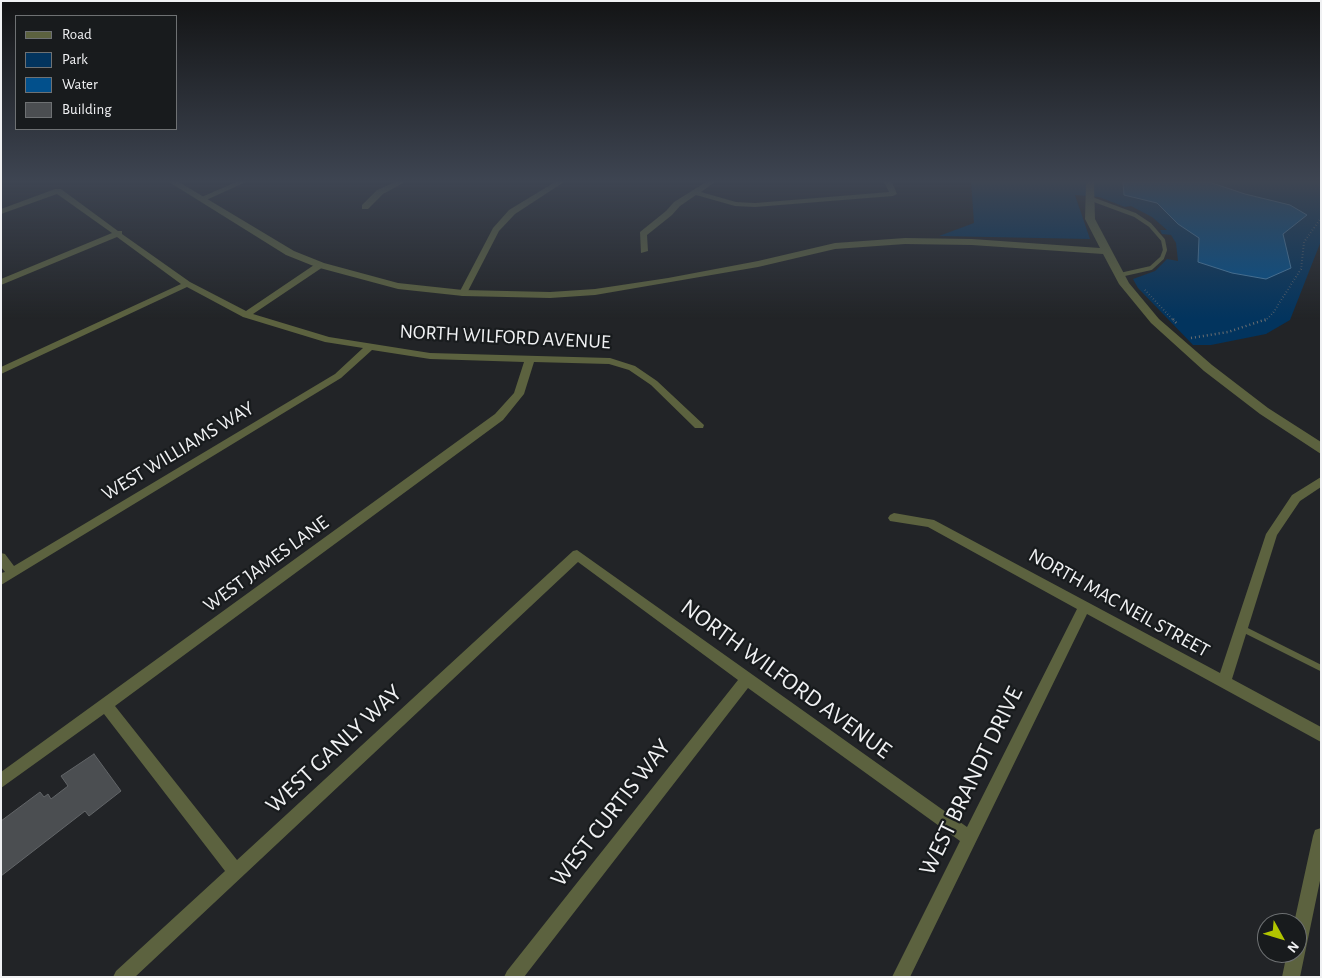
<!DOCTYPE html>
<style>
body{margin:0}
#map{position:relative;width:1322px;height:978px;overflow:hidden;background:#222427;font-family:"Alegreya Sans",sans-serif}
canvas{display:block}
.frame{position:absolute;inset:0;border:2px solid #f0f1f3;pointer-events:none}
.legend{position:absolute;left:15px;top:15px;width:162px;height:115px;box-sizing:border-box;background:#181b1d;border:1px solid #6e7173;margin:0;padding:6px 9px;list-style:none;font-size:15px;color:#f0f1f3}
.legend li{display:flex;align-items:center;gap:10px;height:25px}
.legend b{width:25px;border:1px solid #6e7173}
.north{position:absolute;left:1257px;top:913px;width:50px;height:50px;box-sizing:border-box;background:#181b1d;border:1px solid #6e7173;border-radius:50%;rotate:129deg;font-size:14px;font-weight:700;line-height:20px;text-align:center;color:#f0f1f3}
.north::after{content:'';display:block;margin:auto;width:18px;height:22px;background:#b1c500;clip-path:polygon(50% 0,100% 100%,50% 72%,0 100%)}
</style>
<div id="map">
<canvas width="1322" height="978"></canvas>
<div class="frame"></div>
<ul class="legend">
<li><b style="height:6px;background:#5c623f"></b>Road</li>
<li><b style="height:14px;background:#02345e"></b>Park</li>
<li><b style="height:14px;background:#02508c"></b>Water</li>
<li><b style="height:14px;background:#4b4e51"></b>Building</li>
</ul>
<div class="north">N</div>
</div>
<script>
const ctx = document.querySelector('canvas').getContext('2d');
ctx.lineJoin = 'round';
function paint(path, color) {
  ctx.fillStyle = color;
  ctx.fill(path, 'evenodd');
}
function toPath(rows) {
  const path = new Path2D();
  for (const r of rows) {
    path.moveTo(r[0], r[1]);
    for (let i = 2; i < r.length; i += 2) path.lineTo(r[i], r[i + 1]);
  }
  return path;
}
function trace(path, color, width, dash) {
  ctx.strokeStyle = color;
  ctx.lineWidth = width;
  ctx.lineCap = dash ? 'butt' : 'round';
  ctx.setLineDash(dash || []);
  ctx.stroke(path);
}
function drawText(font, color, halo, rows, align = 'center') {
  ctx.font = font + ' "Alegreya Sans",sans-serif';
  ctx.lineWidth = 4.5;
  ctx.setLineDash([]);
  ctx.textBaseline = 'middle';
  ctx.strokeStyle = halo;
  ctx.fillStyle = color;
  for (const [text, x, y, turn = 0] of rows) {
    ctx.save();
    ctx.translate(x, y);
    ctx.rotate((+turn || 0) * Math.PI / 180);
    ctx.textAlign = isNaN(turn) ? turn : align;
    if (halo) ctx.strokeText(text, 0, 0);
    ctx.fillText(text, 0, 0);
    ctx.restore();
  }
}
const green = toPath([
 [971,182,1321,182,1321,241,1290,320,1266,334,1211,345,1193,345,1138,288,1133,279,1155,271,1167,259,1178,261,1176,243,1171,235,1162,234,1160,230,1167,230,1152,217,1131,206,1125,207,1099,197,1075,195,1090,239,939,236,974,223]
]);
const water = toPath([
 [1123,182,1209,182,1245,194,1290,205,1307,215,1283,234,1291,268,1266,279,1232,273,1198,262,1199,238,1178,224,1157,203,1124,195,1123,182]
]);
const building = toPath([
 [94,754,121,791,89,816,85,811,1,876,1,821,40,792,44,797,48,794,51,799,68,786,61,776,94,754]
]);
const pathFar1 = toPath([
 [1145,290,1174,321],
 [1265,321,1273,313,1301,269,1304,242,1321,218]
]);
const path = toPath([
 [1173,319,1177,324],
 [1191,338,1228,332,1267,319]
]);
const serviceFar1 = toPath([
 [1089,198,1135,215,1150,225,1163,240,1165,250,1162,258,1151,268,1120,275]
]);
const service = toPath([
 [1241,628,1321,668]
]);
const minor = toPath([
 [236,182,246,182,204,201,197,199,236,182],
 [395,182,405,182,383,194,368,209,362,209,362,205,377,190,395,182],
 [555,182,564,182,515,214,499,231,467,293,463,296,460,295,459,293,493,228,509,210,555,182],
 [706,182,715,182,701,192,736,202,755,203,889,192,884,182,892,182,897,194,893,196,755,207,735,206,696,195,680,206,672,215,647,235,648,251,641,253,640,232,666,211,674,202,706,182],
 [55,189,61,189,118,231,122,231,122,234,190,282,246,311,317,263,323,263,323,267,253,314,329,337,430,353,610,358,635,366,657,381,704,425,703,428,695,428,651,385,629,370,609,364,534,362,524,394,503,420,115,706,237,860,573,551,577,550,967,827,1077,609,928,527,890,521,888,518,890,515,894,513,934,520,1220,673,1266,534,1292,495,1321,477,1321,487,1300,501,1277,535,1232,679,1321,727,1321,742,1087,614,910,977,892,977,960,841,748,688,524,977,504,977,507,971,738,680,578,562,135,977,113,977,116,971,225,871,104,714,1,788,1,772,495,414,514,393,524,362,430,359,372,350,341,378,1,585,1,573,5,572,1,567,1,553,5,554,14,566,335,374,363,348,325,342,243,317,187,287,1,374,1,367,181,284,117,237,1,285,1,279,112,233,57,194,1,214,1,209,55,189],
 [1321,828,1321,876,1300,977,1282,977,1287,953,1297,953,1297,923,1294,923,1313,836,1315,830,1321,828]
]);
const tertiary = toPath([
 [169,182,179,182,294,251,324,263,398,283,463,290,550,292,595,289,668,278,758,261,835,243,905,238,972,239,1100,248,1085,219,1086,182,1094,182,1095,219,1129,283,1159,319,1212,365,1268,408,1321,442,1321,454,1260,414,1204,371,1151,323,1119,284,1103,254,972,245,905,244,835,249,758,267,595,295,550,298,463,296,398,289,316,267,286,255,169,182]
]);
const streetNames = [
 ["NORTH WILFORD AVENUE",505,337,3],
 ["WEST WILLIAMS WAY",178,451,-31],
 ["WEST JAMES LANE",266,564,-36],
 ["NORTH MAC NEIL STREET",1119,603,29]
];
const nearStreetnames = [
 ["NORTH WILFORD AVENUE",786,679,36],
 ["WEST GANLY WAY",334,749,-43],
 ["WEST BRANDT DRIVE",971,781,-64],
 ["WEST CURTIS WAY",611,813,-52]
];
paint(green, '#02345e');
paint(water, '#02508c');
trace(water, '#4980ab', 1);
paint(building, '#4b4e51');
trace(building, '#626568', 1);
trace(pathFar1, '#6d6f71', 2, [0.5, 2.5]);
trace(path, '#6d6f71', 2.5, [1, 3]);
trace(serviceFar1, '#5c623f', 4);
trace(service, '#5c623f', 6);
paint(minor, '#5c623f');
paint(tertiary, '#5c623f');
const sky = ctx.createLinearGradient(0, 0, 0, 319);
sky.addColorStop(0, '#131415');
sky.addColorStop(0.57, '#3e4552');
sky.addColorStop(1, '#3e455200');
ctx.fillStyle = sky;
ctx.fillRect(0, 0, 1322, 319);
drawText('20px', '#f0f1f3', '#181b1d', streetNames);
drawText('24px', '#f0f1f3', '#181b1d', nearStreetnames);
</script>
